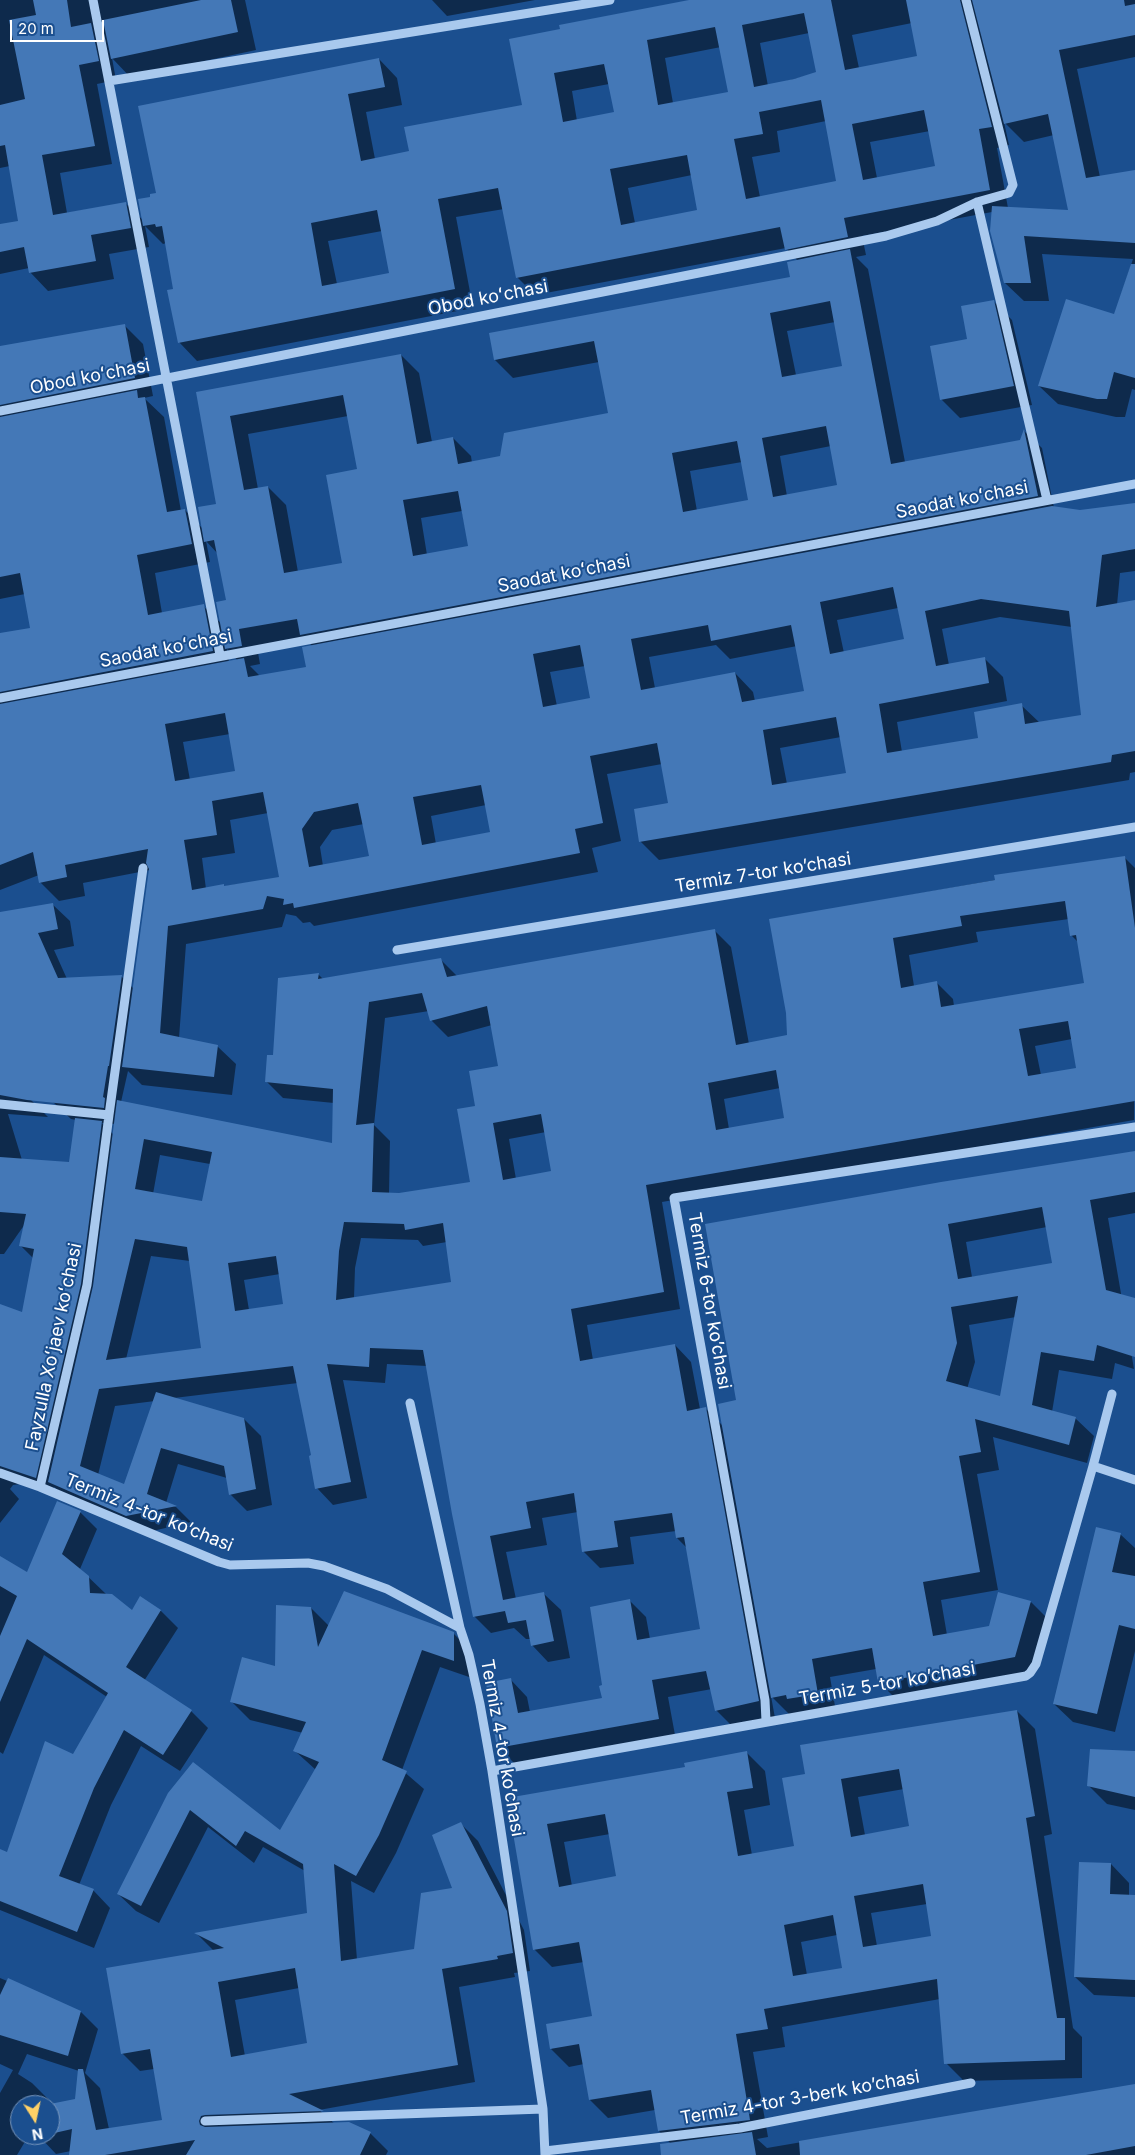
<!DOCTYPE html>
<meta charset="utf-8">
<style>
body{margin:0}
#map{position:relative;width:1135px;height:2155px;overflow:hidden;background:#1b4f8f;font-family:Inter,sans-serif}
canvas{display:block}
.north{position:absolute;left:10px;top:2095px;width:50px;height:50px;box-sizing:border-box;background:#1b4f8f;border:1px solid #7695bc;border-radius:50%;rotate:170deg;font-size:14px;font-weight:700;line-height:20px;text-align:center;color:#fff}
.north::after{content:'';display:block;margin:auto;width:18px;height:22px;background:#ffd166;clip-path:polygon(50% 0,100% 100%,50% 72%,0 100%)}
.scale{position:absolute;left:10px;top:20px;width:94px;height:22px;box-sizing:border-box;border:2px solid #fff;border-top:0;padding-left:6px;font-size:15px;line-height:18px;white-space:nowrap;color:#fff;-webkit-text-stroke:4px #1b4f8f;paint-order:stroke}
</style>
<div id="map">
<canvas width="1135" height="2155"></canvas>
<div class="north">N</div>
<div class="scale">20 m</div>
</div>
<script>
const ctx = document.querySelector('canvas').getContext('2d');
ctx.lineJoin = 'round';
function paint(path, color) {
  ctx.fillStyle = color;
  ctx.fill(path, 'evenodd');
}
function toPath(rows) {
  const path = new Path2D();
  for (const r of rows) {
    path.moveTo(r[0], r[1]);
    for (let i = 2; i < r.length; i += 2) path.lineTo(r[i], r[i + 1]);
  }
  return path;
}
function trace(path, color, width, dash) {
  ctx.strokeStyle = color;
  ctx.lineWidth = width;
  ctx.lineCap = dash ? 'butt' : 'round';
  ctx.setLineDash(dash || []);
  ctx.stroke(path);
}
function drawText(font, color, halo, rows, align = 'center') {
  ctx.font = font + ' Inter,sans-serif';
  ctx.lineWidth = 4;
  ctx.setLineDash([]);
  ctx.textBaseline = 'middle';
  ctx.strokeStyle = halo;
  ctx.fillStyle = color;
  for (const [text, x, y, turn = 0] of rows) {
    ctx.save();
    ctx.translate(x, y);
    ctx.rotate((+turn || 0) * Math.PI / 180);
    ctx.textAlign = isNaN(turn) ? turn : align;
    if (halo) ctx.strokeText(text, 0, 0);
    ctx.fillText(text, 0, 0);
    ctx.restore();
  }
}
const shadow = toPath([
 [0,0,245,0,256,50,130,77,112,58,116,80,97,84,112,164,60,173,67,213,125,203,144,221,152,198,157,194,379,59,397,78,402,105,366,112,375,159,410,152,523,106,511,40,699,0,1135,0,1135,57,1077,69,1100,177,1135,172,1135,390,1132,389,1125,417,1116,417,1058,404,1039,386,1114,316,1133,259,1042,254,1049,301,1024,301,1005,283,992,212,862,236,866,255,856,257,868,269,905,462,1021,441,1024,431,1042,448,1054,508,1080,512,1135,504,1135,571,1120,573,1117,605,1135,602,1135,772,1130,773,1129,780,659,860,640,841,669,804,662,764,607,774,621,841,592,848,598,872,314,926,310,922,303,923,296,916,286,914,282,927,186,944,179,1038,217,1046,236,1064,232,1095,142,1085,128,1071,121,1102,333,1144,334,1103,283,1098,266,1081,274,1057,318,974,324,980,441,960,457,976,715,931,731,947,749,1044,789,1036,788,1013,771,920,1124,857,1135,868,1134,1120,662,1202,680,1309,587,1325,593,1360,675,1345,691,1362,700,1409,705,1408,723,1426,737,1401,706,1225,1135,1152,1135,1213,1108,1218,1134,1369,1115,1363,1112,1379,1059,1370,1052,1412,1075,1418,1094,1436,1087,1463,993,1437,999,1470,977,1474,998,1590,941,1600,947,1635,990,1627,1031,1602,1049,1620,1033,1675,897,1700,879,1682,876,1669,830,1677,836,1712,791,1716,771,1696,775,1718,733,1727,716,1710,712,1689,668,1697,675,1735,515,1764,498,1747,511,1680,527,1697,530,1712,603,1699,604,1686,629,1600,646,1617,650,1639,702,1630,688,1549,677,1538,676,1531,630,1537,634,1564,600,1568,584,1552,578,1512,542,1518,547,1545,506,1552,516,1599,544,1594,561,1610,570,1658,548,1662,532,1645,530,1639,526,1639,514,1628,491,1633,474,1616,427,1366,387,1364,385,1383,343,1380,367,1498,333,1505,317,1488,313,1456,298,1383,174,1398,244,1419,261,1436,272,1505,247,1511,230,1494,227,1478,178,1464,166,1503,176,1507,191,1522,144,1533,66,1498,54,1487,53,1494,20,1484,13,1485,10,1489,19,1499,0,1523,0,1305,23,1314,33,1258,21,1246,34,1211,4,1254,0,1254,0,1069,48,1117,8,1114,22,1160,70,1163,76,1120,71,1119,53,1102,0,1009,0,913,52,904,70,921,74,946,54,950,67,979,121,976,134,989,150,870,83,883,85,896,59,901,40,882,39,875,0,890,0,635,32,629,25,594,0,599,0,348,125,326,143,344,153,396,144,398,164,417,181,511,185,510,203,529,218,505,197,393,401,355,419,373,432,442,453,438,471,456,472,463,501,457,609,414,599,362,513,378,495,360,791,278,798,261,786,248,535,295,517,277,504,209,456,217,473,308,197,361,179,342,175,290,166,243,163,244,145,226,149,247,109,254,114,279,48,291,30,272,29,268,0,274,0,225,20,222,10,166,0,168],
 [912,23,918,57,859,68,852,35],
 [809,33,817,73,768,86,760,43],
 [721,47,729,93,673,103,665,58],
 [609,84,615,113,577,121,572,91],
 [826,121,837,182,760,197,752,157,780,152,777,131],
 [1004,122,1024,142,1054,135,1070,211,1008,208,997,148,1009,145],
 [930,131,937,167,877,178,870,142],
 [692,175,698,211,635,223,628,188],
 [382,231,390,274,337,284,328,241],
 [835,322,843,367,796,375,787,331],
 [348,416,358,470,343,564,298,572,286,505,268,487,258,489,248,434],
 [831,446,838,486,787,496,780,456],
 [742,462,749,501,697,511,690,471],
 [462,511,469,547,427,555,421,518],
 [206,541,218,554,227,601,222,624,203,606,162,613,155,573,210,562],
 [898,608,905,640,844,653,837,620],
 [1000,617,1072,627,1083,716,1040,723,1021,705,980,739,902,752,897,722,1007,701,1003,677,984,658,949,665,942,629],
 [305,638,313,647,307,668,260,676,250,666,260,664,257,647],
 [716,645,730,659,797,646,806,692,755,701,753,692,735,673,655,688,649,657],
 [227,649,238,661,229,662],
 [585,666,591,699,557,706,550,672],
 [230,734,237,772,190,780,183,742],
 [841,737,847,774,787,784,780,748],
 [486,805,492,833,436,844,431,816],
 [268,813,280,878,206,889,202,858,235,853,230,820],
 [364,824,370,857,323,866,320,847,332,830],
 [1069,919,1071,935,1079,943,1085,984,954,1006,953,999,936,982,914,986,909,955,978,942,976,932],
 [429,1011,432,1021,448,1037,492,1025,499,1067,477,1107,471,1183,399,1195,389,1194,390,1141,374,1125,385,1018],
 [1072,1039,1077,1069,1041,1075,1035,1046],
 [780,1088,786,1119,729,1129,724,1099],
 [102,1123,116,1124,114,1135],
 [546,1132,553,1172,516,1179,509,1139],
 [160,1155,210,1164,203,1203,153,1194],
 [1047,1227,1053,1264,972,1277,966,1242],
 [361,1238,418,1240,423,1246,447,1242,452,1283,354,1298,355,1268],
 [151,1256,190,1261,202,1349,126,1359],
 [280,1274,284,1305,249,1310,244,1280],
 [1016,1317,1001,1398,967,1389,975,1362,969,1325],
 [155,1401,125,1486,98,1475,115,1406],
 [432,0,535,0,447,16],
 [993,301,1012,320,1032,405,960,418,941,399,969,340],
 [80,1512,97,1529,80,1569,106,1594,132,1611,161,1611,178,1628,144,1681,191,1711,208,1728,180,1771,141,1746,111,1805,79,1885,93,1890,110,1908,94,1948,0,1910,0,1851,8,1854,73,1756,107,1697,44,1655,3,1754,0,1752,0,1557,28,1573],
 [1120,1534,1135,1548,1135,1651,1115,1732,1073,1722,1054,1704],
 [311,1608,329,1626,453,1633,471,1651,472,1678,440,1667,402,1770,424,1789,396,1853,374,1893,351,1881,357,1960,415,1950,454,1889,460,1823,478,1841,524,1930,530,1971,514,1973,515,1977,459,1987,475,2082,319,2110,335,2124,370,2133,388,2151,386,2155,70,2155,71,2151,56,2154,38,2135,50,2135,50,2105,76,2100,79,2071,27,2054,18,2074,32,2083,49,2100,47,2105,20,2105,20,2135,29,2135,17,2155,0,2155,0,2093,13,2070,0,2064,0,1978,81,2012,98,2029,85,2073,100,2088,109,2129,164,2121,154,2069,140,2071,122,2053,214,1951,197,1934,308,1914,305,1871,263,1847,254,1863,208,1827,159,1923,136,1911,118,1894,169,1794,281,1832,316,1770,295,1751,303,1733,250,1720,232,1702,277,1667],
 [299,1988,309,2044,245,2056,235,2000],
 [1017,1711,1035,1729,1052,1834,1044,1836,1073,2028,1082,2037,1082,2078,964,2081,946,2063,940,1999,782,2027,785,2047,753,2052,768,2137,757,2139,767,2148,1135,2085,1135,2155,663,2155,671,2144,659,2131,655,2110,608,2118,590,2100,584,2064,569,2067,551,2049,593,2017,584,1962,552,1967,534,1949,508,1799,686,1768,747,1753,765,1771,770,1805,744,1810,752,1855,795,1847,806,1775],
 [904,1789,911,1827,865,1835,858,1797],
 [610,1834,618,1877,572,1886,564,1842],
 [927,1904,932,1937,877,1946,871,1913],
 [837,1935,843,1969,807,1975,801,1942],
 [1135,1752,1135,1810,1107,1804,1088,1785],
 [1111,1864,1129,1883,1129,1896,1135,1897,1135,1997,1094,1995,1075,1977]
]);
const building = toPath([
 [33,0,67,0,71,27,91,23,99,61,79,65,95,146,42,155,53,215,126,202,131,228,91,235,96,261,29,273,24,247,0,252,0,224,18,221,5,145,0,146,0,105,25,99,9,20,36,15],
 [201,0,231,0,238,32,111,59,103,20],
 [689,0,831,0,845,70,917,56,906,0,960,0,992,127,979,129,990,190,844,218,848,237,785,250,780,227,516,278,498,188,438,199,455,289,178,343,167,290,173,289,162,226,156,227,155,224,143,226,138,199,150,197,150,194,156,193,138,106,379,58,385,87,348,94,361,161,409,151,404,127,522,105,509,39,560,29,559,25],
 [804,13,816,72,794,79,754,87,742,25],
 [715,27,728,92,658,105,647,40],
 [604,64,614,112,563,122,554,73],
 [821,100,836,181,746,199,734,139,763,134,759,112],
 [924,110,935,166,863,180,852,124],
 [687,155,697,210,621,225,610,169],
 [377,210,389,273,322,286,311,223],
 [972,0,1124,0,1125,6,1135,4,1135,35,1059,50,1086,178,1135,170,1135,243,1024,236,1031,283,1004,283,990,231,992,206,1068,210,1048,114,1004,124],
 [850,249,891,464,1020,440,1024,429,1038,496,300,635,297,619,239,629,242,646,225,649,216,602,226,600,214,540,204,542,198,507,216,504,196,392,401,354,417,444,453,437,458,464,500,456,504,433,608,413,594,341,494,360,489,333,790,277,787,262],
 [830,301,842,366,782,377,770,313],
 [343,395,357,469,326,475,342,563,284,573,268,486,244,490,230,416],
 [826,426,837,485,773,497,762,438],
 [737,441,748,500,683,512,672,453],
 [458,491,468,546,413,556,403,500],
 [1131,264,1135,264,1135,378,1114,372,1107,399,1097,399,1038,386,1066,299,1114,314],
 [994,300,1014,386,940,400,930,346,967,339,961,306],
 [125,324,135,378,0,405,0,346],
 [137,390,138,398,145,397,167,512,185,509,192,544,137,555,148,615,204,604,213,651,0,692,0,633,30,628,20,573,0,577,0,417],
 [1135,503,1135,549,1102,555,1096,607,1135,600,1135,751,1112,755,1111,762,639,842,634,809,668,803,657,743,590,756,603,823,575,829,580,853,294,908,293,903,283,905,284,899,267,896,263,909,168,926,160,1033,218,1045,214,1077,122,1067,149,869,146,863,148,849,65,865,67,877,39,883,33,852,0,865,0,704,244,658,248,677,306,667,302,647,1052,506,1080,510],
 [893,587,904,639,830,654,820,602],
 [981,599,1069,611,1081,715,1025,724,1022,703,974,712,978,738,887,753,879,704,989,683,985,657,936,666,925,611],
 [708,625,711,641,791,625,804,691,742,702,735,672,641,690,631,639],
 [580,645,590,698,543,707,533,654],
 [225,713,235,771,175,781,165,724],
 [836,717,846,773,772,785,763,730],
 [481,785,490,832,422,845,413,797],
 [263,792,279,877,224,886,224,884,192,890,184,840,217,835,212,801],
 [358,803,369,856,309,867,302,829,314,812],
 [1125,856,1135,928,1135,1101,646,1185,664,1292,571,1309,580,1361,675,1344,687,1411,706,1407,759,1701,715,1711,706,1671,652,1680,659,1719,497,1748,486,1683,511,1678,518,1713,602,1698,599,1686,602,1685,590,1607,630,1599,637,1640,700,1629,684,1537,676,1538,672,1513,614,1521,618,1547,582,1552,574,1493,526,1502,531,1528,490,1536,503,1600,544,1592,554,1641,531,1646,526,1620,508,1623,505,1611,473,1617,452,1514,423,1350,370,1348,369,1367,327,1364,351,1482,315,1489,309,1456,311,1455,293,1366,99,1389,80,1466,124,1484,156,1392,244,1418,256,1489,229,1495,224,1466,161,1448,147,1494,177,1506,126,1516,48,1482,93,1286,117,1100,332,1143,333,1089,265,1082,267,1055,273,1055,278,978,319,973,318,979,441,958,447,977,715,929,736,1045,787,1035,786,1013,769,919,995,880,994,875],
 [1065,901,1070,936,1076,935,1084,983,941,1007,937,981,901,988,893,938,962,926,960,916],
 [422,993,430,1021,487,1006,498,1066,469,1071,475,1106,457,1109,470,1182,399,1193,372,1192,374,1123,356,1125,369,1002],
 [1068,1021,1076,1068,1028,1076,1019,1029],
 [776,1070,784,1118,716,1130,708,1083],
 [541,1114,551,1171,503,1180,493,1123],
 [144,1139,212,1152,202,1201,135,1189],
 [344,1222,404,1224,405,1230,443,1223,451,1282,336,1300,339,1251],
 [135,1239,187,1247,201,1348,106,1360],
 [276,1256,283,1304,235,1311,228,1263],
 [53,903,58,929,38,933,58,978,122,975,109,1066,108,1066,103,1097,105,1098,104,1108,27,1100,0,1095,0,912],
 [75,1118,102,1121,81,1284,36,1478,0,1466,0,1304,22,1312,34,1249,19,1246,26,1214,0,1212,0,1157,69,1162],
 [1135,1151,1135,1192,1090,1200,1106,1290,1135,1298,1135,1357,1097,1345,1094,1361,1041,1352,1032,1405,1076,1417,1069,1445,975,1419,981,1452,959,1456,980,1572,923,1582,933,1636,989,1626,998,1592,1031,1601,1015,1657,878,1683,872,1648,812,1659,818,1694,787,1699,786,1695,771,1698,718,1404,736,1400,705,1224,941,1182],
 [1042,1207,1052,1263,958,1279,948,1224],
 [1018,1296,1000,1396,946,1381,957,1343,951,1307],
 [57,1501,81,1511,62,1554,89,1576,90,1593,112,1594,132,1610,140,1596,161,1610,126,1667,192,1710,163,1755,124,1730,94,1788,59,1876,94,1889,77,1932,0,1901,0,1849,7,1852,45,1741,73,1754,108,1693,27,1639,0,1702,0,1636,17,1596,0,1586,0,1556,27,1572],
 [1096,1527,1121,1533,1112,1572,1135,1576,1135,1629,1119,1625,1097,1714,1053,1704],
 [344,1591,454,1632,454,1661,422,1650,382,1760,407,1771,379,1835,356,1876,334,1864,341,1961,414,1949,421,1893,452,1888,432,1835,461,1822,507,1911,513,1953,497,1956,498,1959,442,1969,458,2065,289,2094,324,2111,205,2115,201,2116,199,2121,200,2125,205,2127,349,2122,371,2132,360,2155,186,2155,195,2140,105,2155,69,2155,72,2129,50,2134,50,2105,45,2105,75,2099,78,2069,83,2069,96,2130,162,2120,150,2049,121,2054,106,1968,224,1948,194,1933,307,1913,303,1864,245,1831,236,1846,190,1810,141,1906,117,1894,168,1793,193,1762,280,1830,319,1762,293,1751,306,1722,230,1702,242,1657,275,1666,276,1605,311,1607,318,1647],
 [295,1968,307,2043,231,2057,218,1982],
 [1017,1710,1035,1816,1026,1818,1057,2018,1065,2018,1065,2060,944,2064,937,1979,764,2009,768,2029,736,2034,750,2120,658,2131,651,2090,589,2100,579,2044,550,2049,546,2024,592,2016,579,1942,533,1950,507,1798,685,1767,684,1763,747,1751,753,1788,727,1792,738,1856,794,1846,782,1778,805,1774,800,1745],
 [899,1769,909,1826,851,1837,841,1779],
 [605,1814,616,1876,559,1887,547,1824],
 [923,1884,931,1936,863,1947,854,1896],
 [833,1915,842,1968,793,1976,784,1925],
 [1090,1749,1135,1751,1135,1797,1087,1786],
 [1079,1862,1111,1863,1110,1894,1135,1895,1135,1980,1074,1977],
 [8,1978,81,2011,68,2056,0,2035,0,1995],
 [1135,2084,1135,2146,1086,2155,800,2155,799,2141],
 [752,2132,756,2155,661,2155,660,2144]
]);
const minor = toPath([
 [93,0,220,655],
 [109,81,610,0],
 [977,202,1047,500],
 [0,411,886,236,937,221,977,202,1009,193,1013,185,966,0],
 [0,698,1135,484],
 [397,950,1135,827],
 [0,1104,109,1115,87,1285,40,1487],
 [109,1115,143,868],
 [410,1403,460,1628],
 [1093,1466,1112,1394],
 [0,1473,40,1487,219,1562,230,1565,308,1563,324,1566,387,1589,460,1628,469,1655,480,1704,492,1771,543,2109,545,2155],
 [766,1721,765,1700,674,1198,1135,1127],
 [492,1771,1026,1676,1030,1673,1036,1664,1093,1466,1135,1480],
 [205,2121,543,2109],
 [545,2151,740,2128,971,2083]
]);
const streetNames = [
 ["Obod koʻchasi",488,298,-11],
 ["Obod koʻchasi",90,377,-11],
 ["Saodat koʻchasi",962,500,-11],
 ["Saodat koʻchasi",564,574,-11],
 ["Saodat koʻchasi",166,649,-11],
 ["Termiz 7-tor koʼchasi",763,873,-9],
 ["Termiz 6-tor koʼchasi",709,1301,80],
 ["Fayzulla Xoʻjaev koʻchasi",54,1347,-78],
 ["Termiz 4-tor koʼchasi",149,1513,22],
 ["Termiz 5-tor koʼchasi",887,1684,-10],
 ["Termiz 4-tor koʼchasi",502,1748,80],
 ["Termiz 4-tor 3-berk koʼchasi",800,2098,-10]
];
paint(shadow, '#0007');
paint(building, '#4478b7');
trace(minor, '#a9c9ee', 9);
drawText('18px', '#fff', '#1b4f8f', streetNames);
</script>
